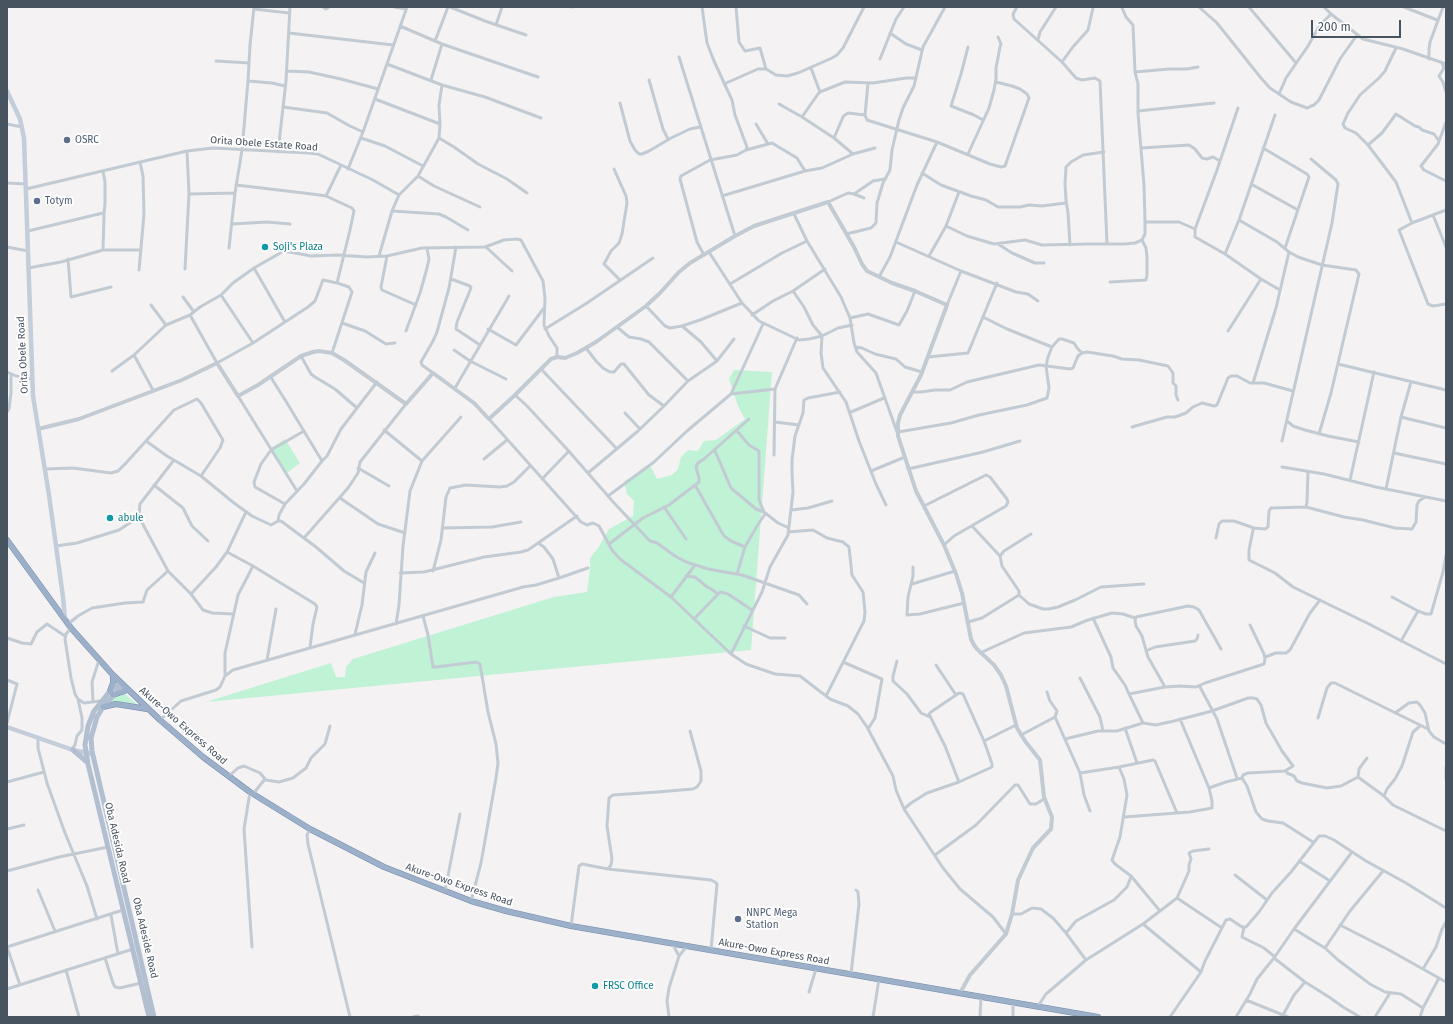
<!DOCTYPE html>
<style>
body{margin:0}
#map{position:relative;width:1453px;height:1024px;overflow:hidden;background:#f4f2f2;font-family:"Fira Sans",sans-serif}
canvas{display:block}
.frame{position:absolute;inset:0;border:8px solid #485360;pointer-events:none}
.scale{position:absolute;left:1311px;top:20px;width:90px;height:18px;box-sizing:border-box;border:2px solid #485360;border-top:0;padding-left:5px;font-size:12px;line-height:14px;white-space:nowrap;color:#485360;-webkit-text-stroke:3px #fff;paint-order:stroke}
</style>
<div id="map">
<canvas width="1453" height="1024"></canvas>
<div class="frame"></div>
<div class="scale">200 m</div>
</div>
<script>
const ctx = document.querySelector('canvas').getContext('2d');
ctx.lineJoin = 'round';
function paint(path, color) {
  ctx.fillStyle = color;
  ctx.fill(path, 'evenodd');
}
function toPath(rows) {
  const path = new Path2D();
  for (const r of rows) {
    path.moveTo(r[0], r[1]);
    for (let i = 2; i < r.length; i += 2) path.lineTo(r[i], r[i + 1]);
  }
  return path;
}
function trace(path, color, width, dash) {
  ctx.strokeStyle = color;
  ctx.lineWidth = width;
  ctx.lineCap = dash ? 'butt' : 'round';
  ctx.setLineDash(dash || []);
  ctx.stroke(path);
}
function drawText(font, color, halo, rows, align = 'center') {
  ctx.font = font + ' "Fira Sans",sans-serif';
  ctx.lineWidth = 4;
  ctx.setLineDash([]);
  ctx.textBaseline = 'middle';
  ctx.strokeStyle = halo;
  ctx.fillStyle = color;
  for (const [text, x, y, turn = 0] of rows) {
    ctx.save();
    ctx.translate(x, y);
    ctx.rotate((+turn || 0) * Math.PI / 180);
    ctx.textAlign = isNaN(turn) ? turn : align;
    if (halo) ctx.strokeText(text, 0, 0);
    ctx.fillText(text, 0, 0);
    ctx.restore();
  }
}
const green = toPath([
 [734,370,772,372,751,650,206,702,331,663,336,677,345,677,346,667,353,659,554,597,587,592,590,569,590,558,598,548,609,529,633,516,634,501,627,494,624,481,637,474,642,469,651,467,657,479,672,475,678,469,681,457,688,450,698,451,704,441,716,440,745,419,738,406,729,379],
 [285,439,300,463,287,473,271,448],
 [124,693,139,706,107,703,117,696]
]);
const minor = toPath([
 [323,7,326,9,329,7],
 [394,7,406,9],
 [450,7,485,21,526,35],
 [572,7,573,7],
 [702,7,707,43,714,61,732,100,735,115,747,147,746,150],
 [736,7,739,42,745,51,760,48,766,69],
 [1017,7,1013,14,1014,19,1062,62,1076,78,1082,80,1095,78,1100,81,1107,244],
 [1199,7,1217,23,1261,78,1270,88,1291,102,1307,108,1314,105,1319,100,1340,59,1357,35],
 [1249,7,1296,63],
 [1324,7,1331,14,1363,39,1403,49,1446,64],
 [1404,7,1437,20],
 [254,9,289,13],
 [496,25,502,7],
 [400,26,442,44,538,77],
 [289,33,393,45],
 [890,33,906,44,922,50],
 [1038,40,1040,32,1056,7],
 [435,41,448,7],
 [968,47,961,74,951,106,974,115,983,120],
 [1396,48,1385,71,1379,78,1360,95,1348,113,1343,124,1345,128,1356,133,1368,145,1396,182,1412,223],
 [679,57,735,236],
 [880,59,896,19,904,7],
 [1429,59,1429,49,1430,42,1443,7],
 [216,61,249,63],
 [1062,62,1072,48,1088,30,1093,8],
 [1442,63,1444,68,1439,76,1443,82,1446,92],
 [387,64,442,85,485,97,541,118],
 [811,68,820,92],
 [287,71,309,72,341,79,378,89],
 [1135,72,1169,69,1187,69,1198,67],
 [431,80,442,44],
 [649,80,663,129,668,139],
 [248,81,272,83,285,86],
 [868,83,865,115,867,120,937,142,990,164,1001,167,1005,166,1029,98,1027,94,1020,89,1012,86,996,82],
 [724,84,758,69,766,69,776,75,787,76,798,73,832,58,837,55,843,48,864,7],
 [1279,94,1286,78,1308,46,1317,30,1323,22,1331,14],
 [375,99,440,124],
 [620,103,630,141,635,150,639,154,642,154,649,151,671,138,690,129,700,127],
 [779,104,802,117],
 [283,107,327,113,348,125,363,132],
 [1238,108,1217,170,1195,229,1195,237,1225,254,1261,279,1280,290],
 [1138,111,1214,103],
 [1446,122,1438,144,1421,166,1424,170,1446,181],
 [7,124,22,127],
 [756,124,768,144],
 [361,138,385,146,423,166],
 [439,138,454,147,478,164,507,179,527,193],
 [834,138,843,117,845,115,848,113,865,115],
 [1368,145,1382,133,1396,114,1415,126,1419,127,1422,130,1434,134,1439,141],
 [1141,148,1189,145,1195,149,1202,158,1207,159,1213,157,1220,161],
 [1263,148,1307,174,1309,177,1285,248],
 [278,152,286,81,290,7],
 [853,154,834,138,802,117,818,94,820,92,845,82,873,83,906,78,916,78],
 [968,154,989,108,994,90,996,79,996,68,1000,47,1001,44,998,37],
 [348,169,363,132,407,7],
 [614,169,626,196,627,203,622,234,619,243,611,251,604,264,620,280],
 [103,171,105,182,105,204,104,213],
 [922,173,941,185,971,196,986,200,998,207,1020,207,1029,205,1042,206,1066,203],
 [418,176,434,186,480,207],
 [7,183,26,184],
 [1251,184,1298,210],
 [236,185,312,194,326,196,352,208,354,211,350,230,337,283],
 [26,189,187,151,213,148,308,153,318,154,373,180,399,195],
 [189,194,235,193],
 [854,194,873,181,885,179],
 [326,196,341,165],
 [722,196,805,171,822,168,853,154,875,148],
 [828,202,848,193,854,194,864,198],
 [1446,210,1412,223,1399,230,1428,304,1433,306,1446,304],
 [392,211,439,214,446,217,468,230],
 [794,214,807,241,841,297,850,318,854,343,857,352,876,373,897,432],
 [1433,215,1446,247],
 [1239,220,1277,242,1289,252,1298,257,1322,265,1356,270,1359,274,1331,393,1319,434],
 [1145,222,1179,222,1195,229],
 [232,224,267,222,290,224],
 [946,226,967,236,994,244,1025,240,1042,245,1089,244,1125,244,1135,243,1142,240,1145,234,1145,222,1144,185,1138,113,1138,84,1135,72,1133,25,1126,17,1122,8],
 [28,231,103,213,104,215,103,250],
 [846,234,871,228,876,223,877,203,883,183,890,170,892,150,899,120,903,108,914,86,923,47,945,7],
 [896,242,961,271,1016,292,1028,294,1038,301],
 [998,244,1012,253,1035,263,1044,263],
 [1070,245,1068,213,1066,200,1065,184,1066,167,1071,162,1083,155,1104,152],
 [7,247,28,251],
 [486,247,512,271],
 [229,248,235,193,242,150,248,81,250,45,254,7],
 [709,252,742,303,759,321,799,340,809,339,822,336,821,353,823,368,846,402,859,441,876,484,886,505],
 [1225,254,1239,220,1275,115],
 [704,255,697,242,680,179,681,176,710,160,737,155,746,150,772,143,797,158,805,171],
 [379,256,392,211,399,195,418,176,439,138,440,124,439,105,442,85],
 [387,256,381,287,382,290,416,305],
 [929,256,946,226,959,192],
 [68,259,71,297,111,287],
 [28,268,61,262,103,250,140,250],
 [254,268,285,322],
 [185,269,189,194,187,151],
 [139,270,144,214,143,176,140,162],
 [879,277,890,257,917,185,937,142],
 [451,279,470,286,471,288,457,322,456,329,480,345],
 [1110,282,1146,280,1147,275,1147,257,1146,248,1142,240],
 [730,284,782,253,807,241],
 [793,291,804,307,813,325,822,336,838,328,852,325],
 [221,295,253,343],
 [183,297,194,312],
 [151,305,166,325],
 [947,305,961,271],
 [646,306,665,326,670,328,682,326,700,320,742,303],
 [190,315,217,363,253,343,308,307,315,301,323,280,337,283,349,287,352,292,332,353],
 [752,315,773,301,793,291,825,269],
 [983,317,1007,329,1052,347],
 [850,318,868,314,899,325,907,311,915,291],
 [342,323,365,331,386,344,395,343],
 [682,326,701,342,717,361],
 [617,327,629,337,641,339,649,342,688,381],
 [488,329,516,345,544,308],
 [545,329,587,303,653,258],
 [406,331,420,293,427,268,429,259,427,248],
 [1228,331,1261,279],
 [855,347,862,348,875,354,896,359,905,367,922,372],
 [586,348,596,361,603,368,610,372,614,372,621,364,624,364,649,395,664,406],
 [454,350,470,361,506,379],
 [134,355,153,390],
 [301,356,311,374,315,377,335,389,357,408,377,382],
 [928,357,968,353,997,283],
 [1338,364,1446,390],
 [541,369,617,449],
 [112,371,134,355,166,325,190,315,200,307,221,295,233,283,254,268,282,252,290,252,311,256,337,255,367,257,387,256,422,248,485,247,504,240,517,239,521,240,543,281,545,298,544,325,549,336,557,348,557,357],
 [7,372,16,376,32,379],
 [433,373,422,365,421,362,433,341,437,332,449,288,456,247],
 [270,376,287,403,322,461,304,484,285,504,279,515,278,521],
 [1253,383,1276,308,1289,252],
 [455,388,509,296],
 [913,392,921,392,935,390,950,390,967,382,1039,365,1070,369,1073,368,1078,356,1082,353,1087,352,1113,356,1122,359,1139,360,1168,366,1173,373,1173,383,1176,386,1176,395,1178,400],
 [731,394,775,389],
 [515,395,527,406,566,448,615,504,650,541,657,543,675,556,686,562,708,569,742,575,799,595,807,604],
 [238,396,297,491],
 [7,412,9,409,11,393,11,374],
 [851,412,884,398],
 [625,413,640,429],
 [1401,417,1446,428],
 [489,419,581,522,587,525,593,523,599,526,612,550,620,559,671,597,731,654,746,664,775,674,800,676,830,699,848,706,858,714,867,727,893,776,896,790,904,809,943,868,960,889,993,917,1006,934],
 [1287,421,1293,426,1305,430,1328,436,1359,442],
 [775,422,799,425],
 [1132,427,1167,417,1175,417,1186,413,1193,407,1202,403,1214,406,1217,405,1228,378,1231,376,1237,376,1250,383,1264,383,1293,391],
 [384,430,422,461],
 [737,431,749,445,759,451,759,500,764,512,778,523,789,528],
 [898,432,951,423,979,415,1027,405,1047,398,1049,388,1046,366,1048,357,1052,347,1059,339,1062,339,1074,343,1077,348,1082,353],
 [146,441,167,456,201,476,234,503,252,516,271,525,278,521,281,521,316,547,344,571,364,583],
 [1282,441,1332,223,1338,184,1336,180,1311,159],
 [715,451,731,488,756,509,764,512],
 [1394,453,1446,464],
 [774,455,775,389,797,338],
 [484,459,507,440],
 [174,460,140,504,139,517,168,571,191,594,203,610,212,613,233,614],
 [322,461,327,456,341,429,357,408],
 [1282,467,1324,474,1376,487,1446,501],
 [358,468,389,486],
 [45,469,73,468,111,473,118,471,126,463,174,410,197,399,201,403,223,440,220,448,201,476],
 [908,469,983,452,1020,441],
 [871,471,905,457],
 [1308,471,1307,502,1306,507,1271,508,1269,511,1268,527,1265,529,1254,528,1253,530,1249,550,1249,560,1275,573,1293,587,1369,624,1446,664],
 [588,473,638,431,664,406,688,381,717,361,734,339],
 [542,479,569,451],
 [1350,480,1374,372],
 [154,485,183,508,192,526,208,541],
 [695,485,724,536,731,541,745,547],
 [1386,489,1401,417,1411,382],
 [608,496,654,462,687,431,731,394,763,324],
 [340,498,378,524,405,533],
 [285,504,255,487,254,482,261,464,271,450,304,431],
 [924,506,986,475,990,477,1007,499,1008,502,1006,506,954,536,944,545],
 [664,507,686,539],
 [1306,507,1344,517,1363,520,1395,528,1412,529,1416,522,1417,505,1419,501,1425,497],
 [791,510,808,508,832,501],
 [246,512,227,552,253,566,315,604,317,607,313,624,310,647],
 [972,526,1000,556],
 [442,528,492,527,521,522],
 [788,532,813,530,827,538,843,542,849,547,852,575,863,592,865,612,864,621,826,696],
 [304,538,348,488,358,473,360,462,406,404],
 [1216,538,1219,524,1222,521,1234,521,1254,528],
 [538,543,544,547,553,559,559,578],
 [609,544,643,518,669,505,699,482,699,478,696,467,698,463,704,459,749,419],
 [56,546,77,543,119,530,139,517],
 [913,567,913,576,908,597,907,615,920,614,964,603],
 [433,571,441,540,446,497,450,488,466,485,500,487,507,486,514,482,530,466],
 [400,573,424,572,484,557,521,552,528,550,577,516],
 [737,574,745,547,757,526,765,514],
 [686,576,695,577,707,587,711,589,718,594],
 [912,584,955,571],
 [191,594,216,567,227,552],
 [1019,595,1029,604,1043,609,1049,609,1058,607,1075,600,1101,587,1144,584],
 [671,597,695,565],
 [1392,597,1418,611,1426,614,1431,614,1443,572,1446,555],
 [423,616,428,635,433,667,436,667,476,662,480,664,488,712,496,744,498,763,496,778,481,863,471,901],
 [1093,618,1111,657,1113,668,1125,685,1129,694],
 [694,619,720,592,728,594,752,610],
 [968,622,982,618,1019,595,1019,591,1002,566,1000,556,1004,551,1031,534],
 [68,624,78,616,92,608,125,603,143,602,147,590,168,571],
 [396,624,399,605,403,546,410,491,422,461,461,417],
 [744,626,770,638,785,638],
 [71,628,66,634,65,639,71,678,75,694,78,699,84,703,100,701],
 [355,634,362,605,366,572,375,553],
 [7,638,22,643,31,644,37,632,47,624,65,636],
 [1401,641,1418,611],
 [1146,651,1155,647,1195,641,1197,639,1198,635],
 [980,653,1024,633,1071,627,1088,620,1112,613,1123,614,1135,618],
 [731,654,762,592,770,567,788,535,793,492,792,472,792,460,795,436,803,413,804,400,808,398,840,392],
 [1265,657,1276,653,1286,653,1290,650,1310,613,1320,600],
 [267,660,276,609],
 [897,661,893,676,893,681,907,694,921,713,930,717],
 [843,662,882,679,875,718,868,729],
 [936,665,956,695],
 [225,676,225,653,238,595,253,566],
 [1080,678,1100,717,1103,731],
 [7,680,17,684,7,723],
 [1165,687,1148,657,1142,636,1136,626,1135,621,1136,617,1188,606,1194,607,1199,610,1221,649],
 [1200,687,1217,719,1237,778],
 [1047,692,1050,701,1057,711,1055,717,1080,773,1084,795,1090,811],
 [93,702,92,682,99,660],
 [1395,713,1409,703,1417,702,1420,705,1425,713,1429,731,1434,737,1446,744],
 [1318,718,1327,688,1331,683,1335,683,1428,729],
 [160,720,181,701,216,690,220,687,225,676,233,670,523,587,536,585,559,578,588,568],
 [1143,723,1129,694,1165,687,1180,686,1196,687,1205,683,1264,664,1265,659,1264,654,1250,625],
 [1125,728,1137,763],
 [1021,735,1055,717],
 [38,737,38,748,47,783,65,833,87,886,97,919],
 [1065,739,1098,731,1117,731,1143,723,1156,725,1174,721,1212,711,1248,698,1253,698,1257,699,1261,705,1266,723,1282,751,1293,766,1285,771,1248,773,1243,775,1242,778],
 [984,741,1016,725],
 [72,749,75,745,77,736,82,730,82,718,78,699],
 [1119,767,1124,779,1127,795,1120,837,1112,860,1115,864,1131,876,1160,911],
 [1446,767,1446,779],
 [1080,773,1119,767,1153,760,1155,761,1177,813],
 [1287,773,1294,776,1297,781,1302,783,1327,788,1341,786,1358,777,1384,796,1393,805,1446,831],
 [229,776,238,768,244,766,260,773,266,780,279,782,293,778,306,768,311,758,325,744,330,726],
 [1358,777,1359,769,1367,758],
 [7,782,44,772],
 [1209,788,1226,782,1242,778,1247,786,1256,812,1262,819,1268,821,1283,823,1313,842],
 [250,792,244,829,252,947],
 [253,794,265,779],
 [1384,796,1387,789,1395,779,1402,766,1413,732,1420,726],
 [904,809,911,803,927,793,959,782,992,767,992,764,990,758,984,741,963,694,959,693,931,712,929,714,945,746,959,782],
 [1124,817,1190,812,1212,808,1212,801,1209,788,1180,719],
 [7,829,24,825],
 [310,829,307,835,308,844,350,1017],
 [1352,852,1294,929,1325,948,1338,960,1370,984,1385,992,1401,994,1423,1008],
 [935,855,976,825,1015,785,1018,785,1030,804,1036,804,1044,799],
 [1299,861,1330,881],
 [608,869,611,865,612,859,607,826,609,798,613,795,657,792,693,789,697,787,701,781,701,771,690,731],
 [7,871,59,857,108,847],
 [1235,875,1267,900],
 [38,890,55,931],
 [445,891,460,814],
 [1177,898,1222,928],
 [1012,914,1021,914,1032,908,1041,909,1053,918,1066,933],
 [111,915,118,954],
 [1143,924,1201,972],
 [1340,925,1389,950,1446,982],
 [571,926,579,866,582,864,608,869,711,880,715,882,717,884,711,950],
 [1244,927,1242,937,1264,948,1275,957],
 [1294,929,1274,958,1305,982,1329,997,1343,1007,1360,1017],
 [673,945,679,956],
 [7,947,123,910],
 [7,947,20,985],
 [1325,948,1350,911,1383,871],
 [105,958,113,983,115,987,120,988,141,983],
 [1086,960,1066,933,1076,921,1114,900,1127,887,1131,877],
 [1423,969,1436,947,1442,929,1446,922],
 [66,970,79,1017],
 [851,974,859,904,858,892,856,890],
 [7,989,133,949],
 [809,992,816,969],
 [1246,1000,1288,1017],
 [1013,1002,1013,1017],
 [1038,1006,1046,994,1086,960,1143,924,1177,898,1189,871,1189,865,1191,859,1189,853,1193,851,1209,849],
 [1283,1015,1294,995,1305,982],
 [413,1017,418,1016,419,1017],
 [669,1017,667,1001,669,988,679,956,687,946],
 [873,1017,879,979],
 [980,1017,981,996],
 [1170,1017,1201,972,1205,961,1226,920,1230,919,1242,927,1246,927,1259,912,1272,893,1291,872,1319,836,1325,836,1334,840,1366,861,1406,883,1446,908],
 [1236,1017,1250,994,1257,979,1274,958],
 [1375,1017,1390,993],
 [1420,1017,1423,1008,1439,978]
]);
const tertiary = toPath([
 [38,429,79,419,182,380,217,363,238,396,258,385,301,356,313,352,319,351,332,353,344,360,406,404,433,373,474,403,489,419,515,395,551,359,557,357,565,358,577,353,596,342,646,306,660,293,679,272,690,263,735,236,754,226,828,202,854,247,862,264,867,271,892,283,915,291,947,305,921,375,900,415,898,423,898,436,916,491,944,545,956,574,962,593,971,639,974,645,977,649,994,665,1001,675,1006,686,1017,728,1025,741,1040,760,1044,797,1052,817,1051,829,1033,848,1018,880,1012,914,1006,934,970,975,960,993]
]);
const secondary = toPath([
 [7,91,20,119,24,138,33,396,49,495,63,597,65,620],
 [7,727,73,750,92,754]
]);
const primary = toPath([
 [120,682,110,691,94,711,88,726,85,745,88,764,149,1017],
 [123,685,103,707,97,717,91,738,92,751,154,1017],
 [73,750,87,762]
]);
const trunk = toPath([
 [7,540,71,628,113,675,160,720,203,757,250,792,310,829,384,867,471,901,506,911,571,926,1098,1017],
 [110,691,113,683,113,675],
 [113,695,127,690],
 [103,707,116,704,147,709]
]);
const markers = [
 [67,140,4,"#5c6f8a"],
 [37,201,4,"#5c6f8a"],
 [265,247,4,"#0f9aa8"],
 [110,518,4,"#0f9aa8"],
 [738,919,4,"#5c6f8a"],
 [595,986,4,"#0f9aa8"]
];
const serviceNames = [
 ["OSRC",75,140],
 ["Totym",45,201],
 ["NNPC Mega",746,913],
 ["Station",746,925]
];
const streetNames = [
 ["Orita Obele Estate Road",264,144,4],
 ["Orita Obele Road",23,355,-93],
 ["Akure-Owo Express Road",183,726,41],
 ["Oba Adesida Road",117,843,77],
 ["Akure-Owo Express Road",459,885,19],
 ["Oba Adeside Road",145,938,77],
 ["Akure-Owo Express Road",774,952,10]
];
const cultureNames = [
 ["Soji's Plaza",273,247],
 ["abule",118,518],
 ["FRSC Office",603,986]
];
paint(green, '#c0f2d6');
trace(trunk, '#738bad', 6);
trace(minor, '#c2cbd3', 3);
trace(tertiary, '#c2cbd3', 4);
trace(secondary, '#c4cdda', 4.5);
trace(primary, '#b1bfd1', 5);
trace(trunk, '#9cb0c9', 5);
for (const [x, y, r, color] of markers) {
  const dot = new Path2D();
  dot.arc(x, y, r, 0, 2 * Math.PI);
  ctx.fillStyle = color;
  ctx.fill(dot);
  trace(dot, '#fff', 1.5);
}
drawText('10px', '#4e5e75', '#fff', serviceNames, 'left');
drawText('10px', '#485360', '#fff', streetNames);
drawText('10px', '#0d838f', '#fff', cultureNames, 'left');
</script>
